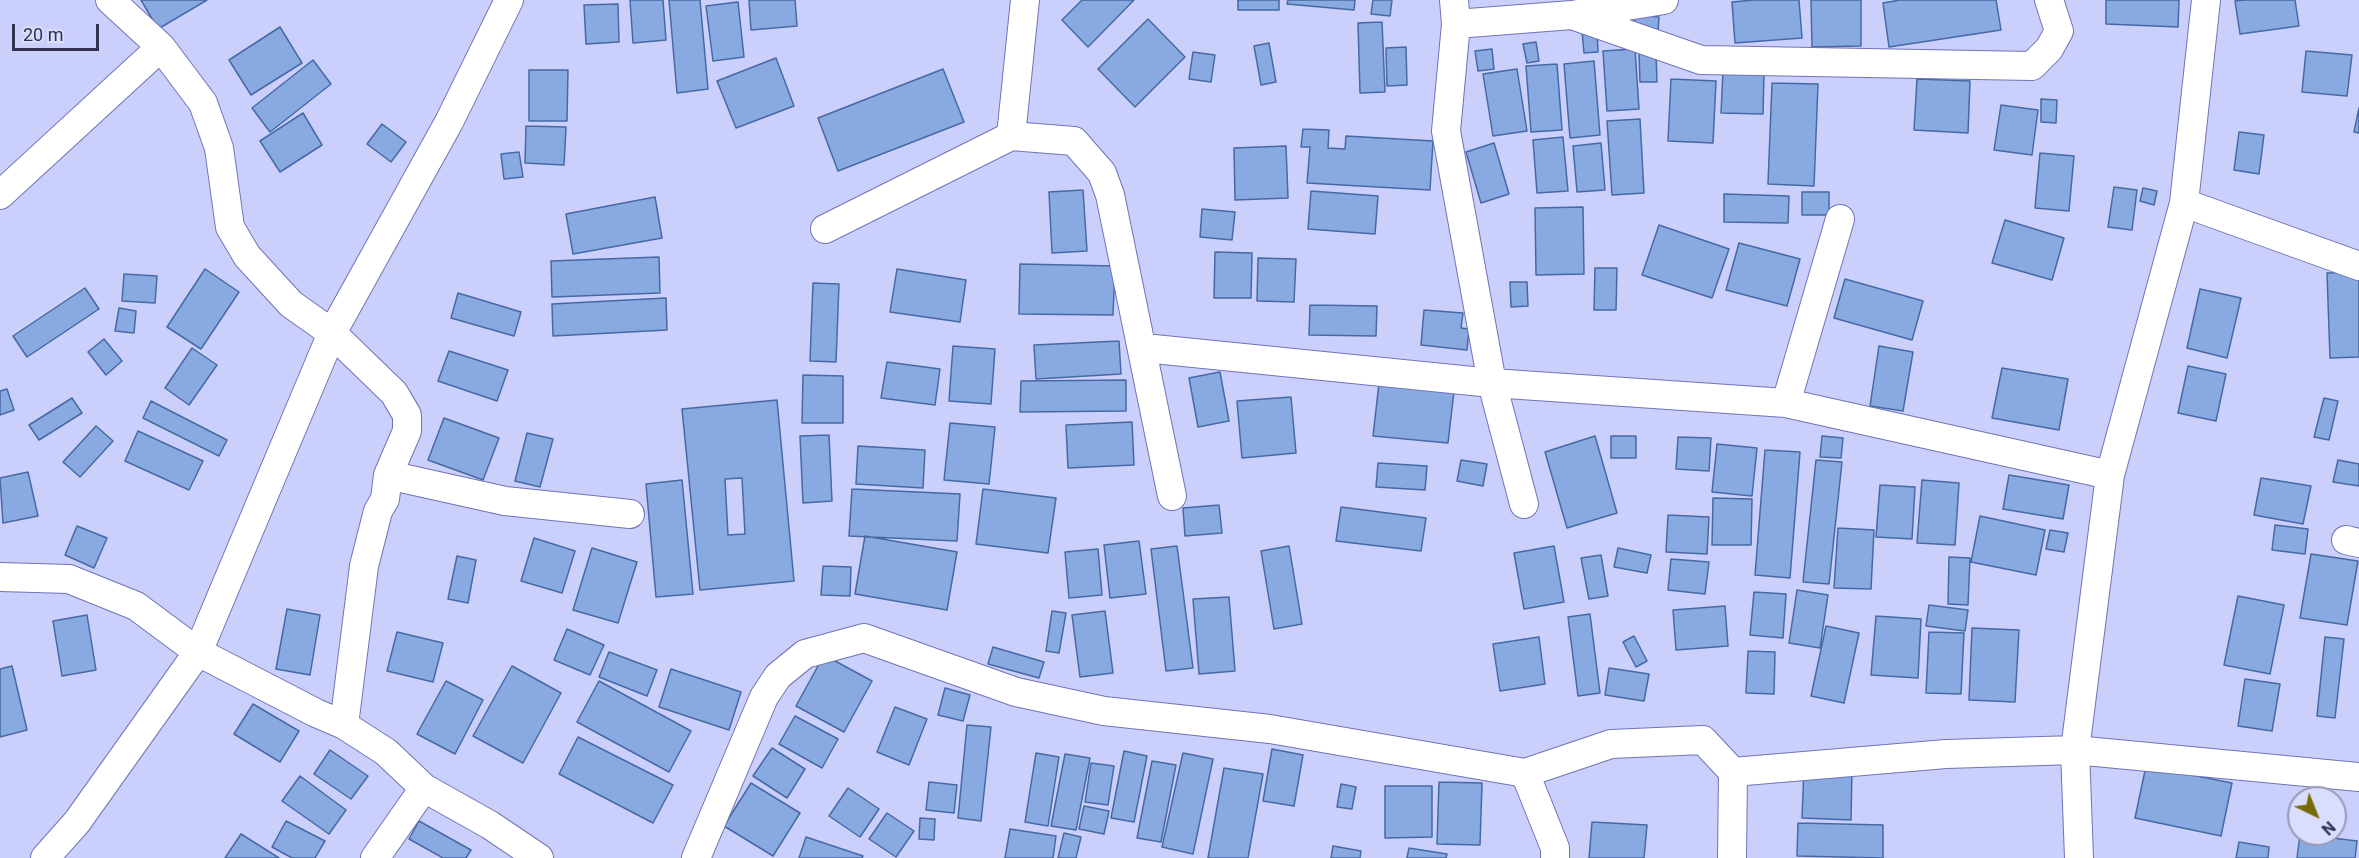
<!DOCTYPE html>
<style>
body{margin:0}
#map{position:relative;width:2359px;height:858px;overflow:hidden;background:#cbcffc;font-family:Roboto,sans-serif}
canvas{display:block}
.north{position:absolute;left:2287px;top:786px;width:60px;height:60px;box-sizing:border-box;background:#dadefc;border:2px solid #9699b7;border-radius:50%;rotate:137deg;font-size:16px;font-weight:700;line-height:24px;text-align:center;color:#30324f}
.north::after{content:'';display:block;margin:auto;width:21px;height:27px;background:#786b03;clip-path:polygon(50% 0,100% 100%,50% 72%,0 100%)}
.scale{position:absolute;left:12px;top:24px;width:87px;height:27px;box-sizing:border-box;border:3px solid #30324f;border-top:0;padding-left:8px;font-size:18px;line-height:21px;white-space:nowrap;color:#30324f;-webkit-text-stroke:4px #dadefc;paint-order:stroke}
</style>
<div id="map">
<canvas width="2359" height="858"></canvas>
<div class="north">N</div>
<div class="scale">20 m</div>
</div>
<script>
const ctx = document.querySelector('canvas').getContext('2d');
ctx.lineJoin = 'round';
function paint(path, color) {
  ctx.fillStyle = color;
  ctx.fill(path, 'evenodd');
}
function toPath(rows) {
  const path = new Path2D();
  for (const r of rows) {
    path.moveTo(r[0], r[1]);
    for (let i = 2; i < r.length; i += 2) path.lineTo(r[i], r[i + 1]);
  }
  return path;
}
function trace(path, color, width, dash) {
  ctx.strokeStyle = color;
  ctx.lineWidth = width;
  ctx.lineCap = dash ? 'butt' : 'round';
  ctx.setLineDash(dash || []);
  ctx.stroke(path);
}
const building = toPath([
 [141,0,207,0,158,29,141,0],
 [630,0,663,0,666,40,633,43,630,0],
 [669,0,700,0,708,89,677,93,669,0],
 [749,0,795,0,797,26,751,30,749,0],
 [1082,0,1134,0,1088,47,1062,20,1082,0],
 [1238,0,1279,0,1279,10,1238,10,1238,0],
 [1288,0,1355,0,1354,10,1287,4,1288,0],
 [1373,0,1392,0,1390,16,1371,14,1373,0],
 [1753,0,1799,0,1802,38,1735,43,1732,2,1753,0],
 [1811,0,1861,0,1861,46,1812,47,1811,0],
 [1900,0,1996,0,2001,30,1889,47,1883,3,1900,0],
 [2106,0,2179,0,2178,27,2106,24,2106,0],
 [2244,0,2295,0,2299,26,2240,34,2235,1,2244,0],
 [738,2,744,57,713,61,706,6,738,2],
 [618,4,619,42,586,44,584,5,618,4],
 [1635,15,1659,17,1658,32,1634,31,1635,15],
 [1148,19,1185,57,1135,107,1098,69,1148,19],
 [1382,22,1385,92,1360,93,1358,23,1382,22],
 [280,27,302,63,251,95,229,60,280,27],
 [1597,30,1598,52,1584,53,1582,31,1597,30],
 [1536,42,1539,61,1527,63,1523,44,1536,42],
 [1269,43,1276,82,1261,85,1254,46,1269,43],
 [1406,47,1407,85,1387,86,1386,48,1406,47],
 [1492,49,1494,69,1478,71,1475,51,1492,49],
 [1635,49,1639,109,1607,111,1603,51,1635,49],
 [2306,51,2352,55,2347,96,2302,92,2306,51],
 [1193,52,1215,55,1211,82,1189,79,1193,52],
 [1639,53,1656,53,1657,82,1640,82,1639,53],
 [776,58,794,106,736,128,717,81,776,58],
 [313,60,331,84,270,132,252,108,313,60],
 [1594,61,1600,135,1570,138,1564,64,1594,61],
 [1557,64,1562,130,1531,132,1526,66,1557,64],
 [943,69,964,122,838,171,818,118,943,69],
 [1517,69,1527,131,1493,136,1483,74,1517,69],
 [529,70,568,70,567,121,529,121,529,70],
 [1723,71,1764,73,1763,114,1721,113,1723,71],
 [1671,79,1716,81,1713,143,1668,141,1671,79],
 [1917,79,1970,81,1968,133,1914,130,1917,79],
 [1772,83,1818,84,1814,186,1768,184,1772,83],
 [2041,99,2057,100,2056,123,2041,122,2041,99],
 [2001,105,2038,110,2032,155,1994,150,2001,105],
 [2359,108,2359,133,2354,132,2359,108],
 [303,113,322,145,280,172,260,141,303,113],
 [1640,119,1644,193,1612,195,1607,121,1640,119],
 [382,124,406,142,391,162,367,144,382,124],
 [526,126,566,127,564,165,525,163,526,126],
 [1303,129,1329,130,1328,148,1345,149,1346,136,1433,141,1430,190,1307,183,1310,147,1301,147,1303,129],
 [2239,132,2264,135,2259,174,2234,170,2239,132],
 [1563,137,1568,191,1537,193,1533,140,1563,137],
 [1494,143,1509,194,1481,203,1466,152,1494,143],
 [1601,143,1605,190,1577,192,1573,146,1601,143],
 [1286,146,1288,198,1235,200,1234,148,1286,146],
 [519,152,523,177,504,179,501,154,519,152],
 [2040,153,2074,156,2069,211,2035,208,2040,153],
 [2114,187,2137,190,2132,230,2108,227,2114,187],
 [2143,188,2157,191,2154,205,2140,201,2143,188],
 [1083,190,1087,251,1052,253,1049,192,1083,190],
 [1311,191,1378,196,1375,234,1308,229,1311,191],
 [1802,192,1829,192,1829,215,1802,215,1802,192],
 [1724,194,1789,196,1788,223,1724,222,1724,194],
 [655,197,662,238,573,254,566,214,655,197],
 [1583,207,1584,274,1536,275,1535,208,1583,207],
 [1202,209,1235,212,1232,240,1200,237,1202,209],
 [2005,220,2064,238,2052,280,1992,263,2005,220],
 [1659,225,1729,249,1712,298,1642,275,1659,225],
 [1739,243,1800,259,1787,306,1726,290,1739,243],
 [1215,252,1252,253,1251,298,1214,298,1215,252],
 [659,257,660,293,552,297,551,261,659,257],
 [1258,258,1296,259,1294,302,1257,301,1258,258],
 [1020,264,1115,266,1113,315,1019,314,1020,264],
 [1595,268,1617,268,1616,310,1594,310,1595,268],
 [205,269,239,292,201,349,167,327,205,269],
 [897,269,966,280,960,322,890,312,897,269],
 [2359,272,2359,357,2330,358,2327,273,2359,272],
 [124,274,157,276,155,303,122,301,124,274],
 [1845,279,1923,301,1912,340,1834,318,1845,279],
 [1510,282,1527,282,1528,306,1511,307,1510,282],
 [813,283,839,284,836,362,810,361,813,283],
 [85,288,99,309,27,357,13,336,85,288],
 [2200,289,2241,298,2227,358,2187,348,2200,289],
 [458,293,521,312,514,336,451,318,458,293],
 [666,298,667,330,553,336,552,304,666,298],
 [1310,305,1377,306,1376,336,1309,335,1310,305],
 [119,308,136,311,134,333,115,331,119,308],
 [1424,310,1463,313,1461,328,1469,329,1467,350,1421,345,1424,310],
 [104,339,122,361,106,375,88,352,104,339],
 [1119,341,1121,374,1036,379,1034,345,1119,341],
 [953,346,995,349,991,404,949,401,953,346],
 [1879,346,1913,352,1903,411,1870,406,1879,346],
 [192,348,217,365,189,405,165,388,192,348],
 [449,351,508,370,497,401,438,381,449,351],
 [887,362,940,369,935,405,881,398,887,362],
 [2188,366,2226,374,2216,421,2178,413,2188,366],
 [2002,368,2068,379,2059,430,1992,418,2002,368],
 [1220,372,1229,421,1198,427,1189,378,1220,372],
 [803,375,843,376,843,423,802,423,803,375],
 [1126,380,1126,411,1020,412,1021,381,1126,380],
 [1379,383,1454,391,1448,443,1373,436,1379,383],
 [7,389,14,410,0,415,0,391,7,389],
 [1291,397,1296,453,1242,458,1237,401,1291,397],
 [72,398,82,413,39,440,29,425,72,398],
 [2324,398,2338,401,2329,440,2314,437,2324,398],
 [777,400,794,581,700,590,682,409,777,400],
 [742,478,745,534,728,535,725,479,742,478],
 [151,401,227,440,219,456,143,418,151,401],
 [444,418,499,438,483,480,428,460,444,418],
 [1132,422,1134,465,1068,468,1066,425,1132,422],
 [950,423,995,427,989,484,944,480,950,423],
 [96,426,113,441,80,477,63,462,96,426],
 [138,431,203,461,189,490,125,461,138,431],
 [527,433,553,439,540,487,515,481,527,433],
 [829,435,832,501,803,503,800,436,829,435],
 [1595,436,1617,513,1567,528,1545,452,1595,436],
 [1611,436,1636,436,1636,458,1611,458,1611,436],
 [1822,436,1843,438,1841,458,1820,457,1822,436],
 [1678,437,1711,438,1709,471,1676,469,1678,437],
 [1717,444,1757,448,1752,496,1712,492,1717,444],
 [858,446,925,450,923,488,856,484,858,446],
 [1765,450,1800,452,1790,578,1755,575,1765,450],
 [1461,460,1487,464,1483,486,1457,481,1461,460],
 [1816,460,1842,462,1829,584,1803,582,1816,460],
 [2338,460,2359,464,2359,486,2333,482,2338,460],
 [1378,463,1427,466,1425,490,1376,487,1378,463],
 [28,472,38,516,3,523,0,478,28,472],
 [2009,475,2069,485,2063,519,2003,509,2009,475],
 [2261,478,2311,486,2303,524,2254,515,2261,478],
 [682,480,693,594,656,597,646,484,682,480],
 [1922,480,1959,483,1955,545,1917,543,1922,480],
 [1880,485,1915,487,1912,539,1876,537,1880,485],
 [852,489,960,494,957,541,849,536,852,489],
 [983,489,1056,498,1048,553,976,544,983,489],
 [1713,498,1752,499,1751,545,1712,545,1713,498],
 [1219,505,1222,533,1185,536,1183,508,1219,505],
 [1341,507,1426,518,1421,551,1336,541,1341,507],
 [1668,515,1709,517,1707,554,1666,552,1668,515],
 [1980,516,2045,530,2036,575,1971,562,1980,516],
 [2275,525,2308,529,2305,554,2272,550,2275,525],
 [77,526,107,538,94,568,65,555,77,526],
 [1838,528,1874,530,1871,589,1834,588,1838,528],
 [2050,530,2068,533,2064,552,2046,549,2050,530],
 [865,536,957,552,947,610,855,594,865,536],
 [534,538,575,551,562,593,521,581,534,538],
 [1139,541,1146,594,1110,598,1104,545,1139,541],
 [1177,546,1193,668,1166,671,1151,549,1177,546],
 [1289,546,1302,624,1274,629,1261,551,1289,546],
 [1554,546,1564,602,1524,609,1514,553,1554,546],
 [592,548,637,562,618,623,573,610,592,548],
 [1618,548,1651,555,1647,573,1614,567,1618,548],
 [1098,549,1102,595,1069,598,1065,552,1098,549],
 [2311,554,2358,561,2347,625,2300,618,2311,554],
 [1601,555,1608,596,1589,599,1581,558,1601,555],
 [457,556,476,560,468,603,448,599,457,556],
 [1949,557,1970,558,1968,605,1948,604,1949,557],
 [1671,559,1709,562,1705,594,1668,590,1671,559],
 [823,566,851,567,850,596,821,595,823,566],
 [1797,590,1828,595,1820,648,1789,643,1797,590],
 [1754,592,1786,594,1783,638,1750,635,1754,592],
 [2238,596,2284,605,2270,674,2224,665,2238,596],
 [1229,597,1235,671,1199,674,1193,599,1229,597],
 [1929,605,1968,610,1965,631,1926,626,1929,605],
 [1725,606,1728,646,1676,650,1673,610,1725,606],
 [287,609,320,615,310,675,276,669,287,609],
 [1052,611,1066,613,1059,653,1046,651,1052,611],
 [1105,611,1113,673,1080,677,1072,615,1105,611],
 [1590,614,1600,693,1578,696,1568,617,1590,614],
 [87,615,96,670,62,676,53,621,87,615],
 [1876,616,1921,619,1918,678,1871,675,1876,616],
 [1826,626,1859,633,1844,703,1811,696,1826,626],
 [1972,628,2019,630,2015,702,1969,700,1972,628],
 [567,629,604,645,590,675,554,660,567,629],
 [397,632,443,643,433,682,387,671,397,632],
 [1929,632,1964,633,1961,694,1926,693,1929,632],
 [1634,636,1647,661,1636,667,1623,642,1634,636],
 [1539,637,1545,684,1500,691,1493,644,1539,637],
 [2325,637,2344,639,2335,718,2317,716,2325,637],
 [993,647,1044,662,1039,678,988,664,993,647],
 [1748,651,1775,652,1774,694,1746,693,1748,651],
 [609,652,657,670,647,696,599,677,609,652],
 [824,655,872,681,844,732,796,706,824,655],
 [12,666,27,730,0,737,0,669,12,666],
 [512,666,561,693,523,763,473,736,512,666],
 [1609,668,1649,674,1644,701,1605,695,1609,668],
 [671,669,741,692,729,730,659,707,671,669],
 [2245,679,2280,684,2272,731,2238,726,2245,679],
 [446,681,483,700,455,754,417,734,446,681],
 [599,681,691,731,669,772,577,722,599,681],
 [945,688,970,695,963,721,938,715,945,688],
 [253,704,299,731,280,762,234,734,253,704],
 [895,707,927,719,909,765,877,752,895,707],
 [795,716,838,739,822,768,779,744,795,716],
 [967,725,991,727,981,821,958,818,967,725],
 [578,737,673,785,653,823,559,774,578,737],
 [772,748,805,769,787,798,753,776,772,748],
 [1272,749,1303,755,1294,806,1263,801,1272,749],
 [330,750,368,776,351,799,314,774,330,750],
 [1124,751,1147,756,1134,822,1111,818,1124,751],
 [1036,753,1059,757,1048,826,1025,822,1036,753],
 [1183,753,1213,759,1193,854,1162,847,1183,753],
 [1065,754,1090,758,1076,830,1051,826,1065,754],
 [1152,761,1176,765,1161,842,1137,838,1152,761],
 [1091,763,1114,766,1108,805,1085,802,1091,763],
 [2146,766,2232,783,2221,836,2135,818,2146,766],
 [1804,767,1852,768,1851,820,1802,818,1804,767],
 [1224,768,1263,774,1248,858,1208,858,1224,768],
 [300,776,346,810,329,834,282,801,300,776],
 [929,782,957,785,954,813,926,810,929,782],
 [1439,782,1482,783,1480,845,1437,844,1439,782],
 [751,783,800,813,773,856,724,826,751,783],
 [1341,784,1356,787,1352,809,1337,807,1341,784],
 [1385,786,1432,786,1432,837,1385,838,1385,786],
 [848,788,879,809,860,837,829,816,848,788],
 [1084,806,1109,811,1104,834,1079,829,1084,806],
 [887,813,914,831,896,857,869,839,887,813],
 [920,818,935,819,934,840,919,839,920,818],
 [286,821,325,841,315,858,292,858,272,847,286,821],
 [419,821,471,850,466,858,443,858,409,839,419,821],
 [1592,822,1647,825,1644,858,1589,858,1592,822],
 [1798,823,1883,825,1883,858,1797,856,1798,823],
 [1010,829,1056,836,1053,858,1005,858,1010,829],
 [1064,833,1081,837,1076,858,1058,858,1064,833],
 [241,834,279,858,225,858,241,834],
 [2300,834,2357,841,2355,858,2297,858,2300,834],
 [806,837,863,856,862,858,799,858,806,837],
 [2239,842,2269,847,2268,858,2236,858,2239,842],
 [1333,846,1361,851,1360,858,1331,858,1333,846],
 [1409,848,1447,854,1446,858,1407,858,1409,848]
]);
const minor = toPath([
 [110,0,161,47,203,103,219,148,230,227,247,256,291,304,332,333,394,393,407,415,407,431,388,475,385,499,378,511,364,566,344,725],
 [1454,0,1456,24,1446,131,1492,383,1524,504],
 [1572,15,1701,60,2032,66,2049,49,2059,31,2049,0],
 [1456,24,1572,15,1664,0],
 [1011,136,1025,0],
 [0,195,161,47],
 [2184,203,2359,266],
 [825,229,1011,136,1074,141,1102,173,1110,195,1172,496],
 [1144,348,1492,383,1786,403,2110,475],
 [1786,403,1840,219],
 [388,475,505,501,630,514],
 [2346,540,2359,543],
 [0,577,69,579,136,606,198,652,316,713,344,725,386,752,424,788,490,825,539,858],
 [1525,773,1555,848,1555,858],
 [45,858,77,822,198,652,332,333,449,122,509,0],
 [375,858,424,788],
 [696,858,764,697,778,676,805,654,864,638,1016,692,1104,711,1270,729,1525,773,1611,744,1703,740,1733,772,1946,754,2075,750,2359,777],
 [1732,858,1733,772],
 [2079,858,2075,750,2110,475,2184,203,2206,0]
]);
paint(building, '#89aae1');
trace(building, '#4669a5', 1.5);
trace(minor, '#7074b7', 30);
trace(minor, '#fff', 28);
</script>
